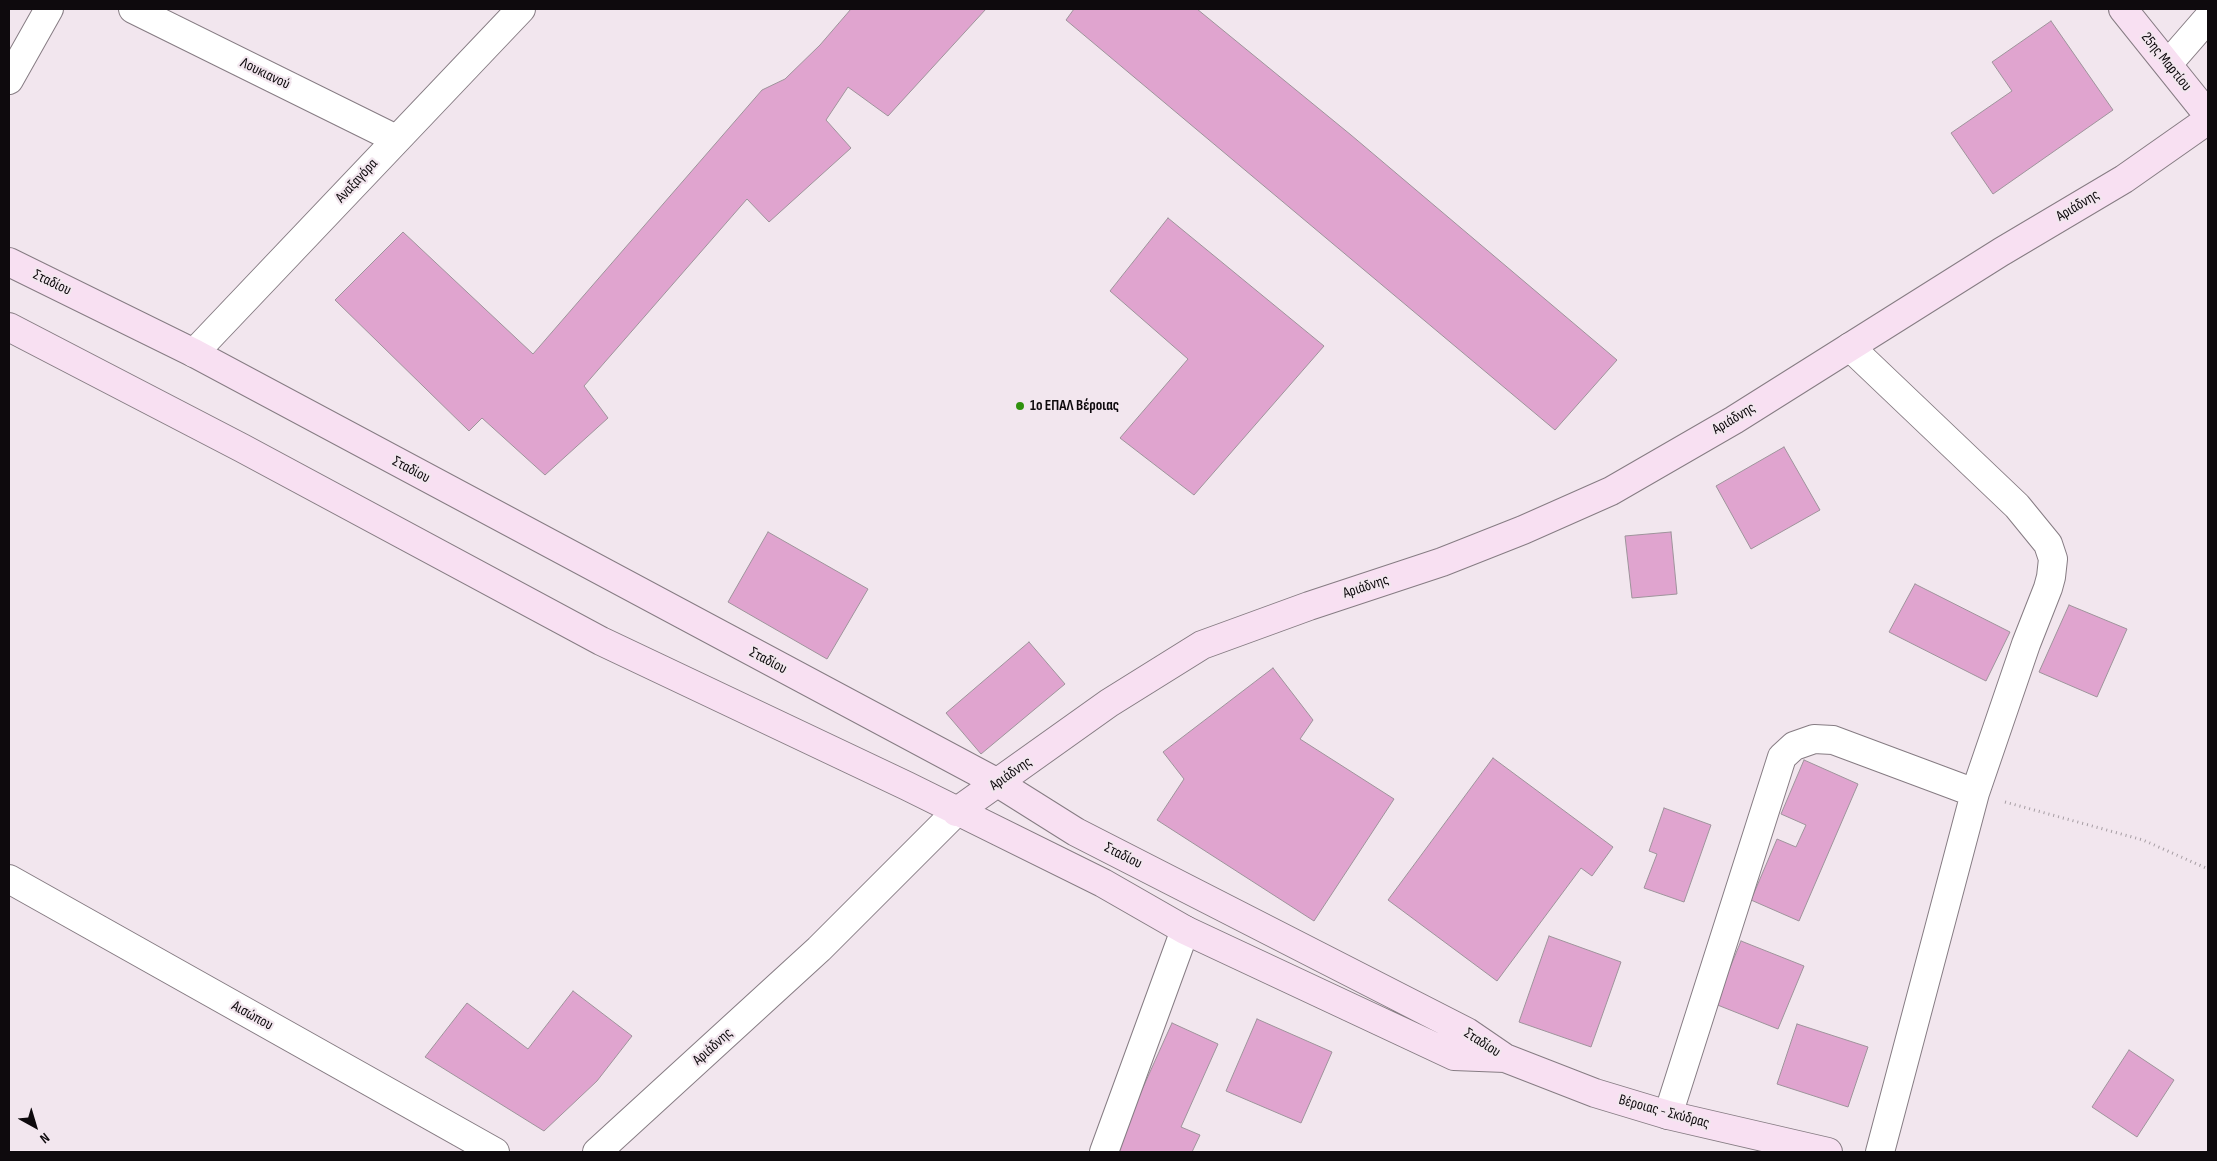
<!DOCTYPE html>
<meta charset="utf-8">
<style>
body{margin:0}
#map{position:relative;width:2217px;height:1161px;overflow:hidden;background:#f2e6ee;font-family:"Sofia Sans Condensed",sans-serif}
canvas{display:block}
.frame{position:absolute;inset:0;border:10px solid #0e0a0d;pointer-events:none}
.north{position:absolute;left:10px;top:1101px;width:50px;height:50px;-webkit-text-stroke:4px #f2e6ee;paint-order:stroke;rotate:141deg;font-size:14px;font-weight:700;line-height:20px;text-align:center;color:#0e0a0d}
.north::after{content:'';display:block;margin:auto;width:18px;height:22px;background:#0e0a0d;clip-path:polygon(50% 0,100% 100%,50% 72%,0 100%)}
</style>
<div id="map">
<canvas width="2217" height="1161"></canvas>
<div class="frame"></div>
<div class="north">N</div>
</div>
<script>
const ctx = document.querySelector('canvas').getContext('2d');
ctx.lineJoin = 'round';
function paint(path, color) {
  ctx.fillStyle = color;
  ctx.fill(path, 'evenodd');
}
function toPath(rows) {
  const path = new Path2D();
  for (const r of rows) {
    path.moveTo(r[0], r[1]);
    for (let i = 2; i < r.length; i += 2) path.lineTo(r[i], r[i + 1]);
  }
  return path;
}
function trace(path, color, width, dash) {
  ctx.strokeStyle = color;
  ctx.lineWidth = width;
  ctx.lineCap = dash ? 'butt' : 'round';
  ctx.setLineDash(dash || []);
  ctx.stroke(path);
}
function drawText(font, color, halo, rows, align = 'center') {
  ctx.font = font + ' "Sofia Sans Condensed",sans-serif';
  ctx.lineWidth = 4.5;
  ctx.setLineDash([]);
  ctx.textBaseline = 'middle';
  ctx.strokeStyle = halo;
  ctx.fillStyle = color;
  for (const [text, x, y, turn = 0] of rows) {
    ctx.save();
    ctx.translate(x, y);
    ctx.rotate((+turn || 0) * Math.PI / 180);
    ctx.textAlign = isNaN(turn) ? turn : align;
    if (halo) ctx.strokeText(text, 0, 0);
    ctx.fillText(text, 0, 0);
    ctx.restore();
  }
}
const building = toPath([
 [851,9,986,9,888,116,848,87,826,120,851,148,769,222,747,199,584,386,608,418,545,475,482,418,469,431,335,300,403,232,533,354,762,90,785,79,820,45,851,9],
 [1074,9,1197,9,1351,135,1617,360,1555,430,1066,20,1074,9],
 [2051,21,2113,110,1993,194,1951,133,2012,91,1992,62,2051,21],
 [1168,218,1324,346,1194,495,1120,438,1188,359,1110,291,1168,218],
 [1784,447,1820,510,1751,549,1716,486,1784,447],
 [768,532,868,589,827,659,728,602,768,532],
 [1671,532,1677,594,1632,598,1625,536,1671,532],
 [1915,584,2010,632,1986,681,1889,632,1915,584],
 [2069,605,2127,629,2097,697,2039,672,2069,605],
 [1029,642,1065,684,981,754,946,713,1029,642],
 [1273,668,1313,720,1300,739,1394,799,1314,921,1157,820,1184,779,1163,752,1273,668],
 [1493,758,1613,847,1592,876,1581,868,1497,981,1388,900,1493,758],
 [1804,760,1858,784,1799,921,1751,900,1777,839,1796,847,1806,825,1781,814,1804,760],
 [1664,808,1711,825,1684,902,1644,888,1657,854,1649,851,1664,808],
 [1549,936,1621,962,1591,1047,1519,1022,1549,936],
 [1741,941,1804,966,1778,1029,1715,1004,1741,941],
 [573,991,632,1036,597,1081,544,1131,425,1057,467,1003,528,1049,573,991],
 [1257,1019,1332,1052,1301,1123,1226,1091,1257,1019],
 [1172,1023,1218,1044,1181,1127,1200,1135,1192,1152,1114,1152,1172,1023],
 [1797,1024,1868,1047,1848,1107,1777,1084,1797,1024],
 [2129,1050,2174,1080,2137,1137,2092,1107,2129,1050]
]);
const path = toPath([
 [2005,802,2143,840,2208,869]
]);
const street = toPath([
 [133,9,396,139],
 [2168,64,2208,18],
 [9,80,49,9],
 [1850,347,2017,506,2048,544,2053,559,2051,577,2048,588,2026,644,1975,793,1880,1152],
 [194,353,521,9],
 [9,879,495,1152],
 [1668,1115,1782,757,1794,746,1814,739,1833,740,1975,793],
 [597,1152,819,949,956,812],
 [1104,1152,1185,930]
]);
const secondary = toPath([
 [2123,9,2208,115],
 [9,262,194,353,998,783,1076,832,1467,1032,1505,1058,1595,1093,1668,1115,1828,1152],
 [9,327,242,448,601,641,907,786,1103,883,1185,930,1454,1056,1505,1058],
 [956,812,1109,703,1202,645,1309,606,1442,562,1523,530,1611,491,1734,420,2001,252,2124,179,2208,120]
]);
const markers = [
 [1020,406,5,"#30910d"]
];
const streetNames = [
 ["25ης Μαρτίου",2166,62,51],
 ["Λουκιανού",265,74,26],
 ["Αναξαγόρα",357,181,-47],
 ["Αριάδνης",2078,206,-31],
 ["Σταδίου",52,283,26],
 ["Αριάδνης",1734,419,-31],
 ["Σταδίου",411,470,28],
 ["Αριάδνης",1366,587,-18],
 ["Σταδίου",768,661,28],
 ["Αριάδνης",1011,774,-35],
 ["Σταδίου",1123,856,27],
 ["Αισώπου",252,1016,29],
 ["Σταδίου",1482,1043,33],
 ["Αριάδνης",713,1047,-42],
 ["Βέροιας - Σκύδρας",1664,1112,15]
];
const poiNames = [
 ["1ο ΕΠΑΛ Βέροιας",1030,406]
];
paint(building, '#e0a4cf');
trace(building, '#9e939b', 1);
trace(street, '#867c83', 30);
trace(secondary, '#867c83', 30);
trace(path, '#a69da3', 3, [1, 4]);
trace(street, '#fff', 28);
trace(secondary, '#f8e0f2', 28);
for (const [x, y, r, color] of markers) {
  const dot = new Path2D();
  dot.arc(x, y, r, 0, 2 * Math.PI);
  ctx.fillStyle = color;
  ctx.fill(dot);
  trace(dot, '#f2e6ee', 2);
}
drawText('15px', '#0e0a0d', '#f2e6ee', streetNames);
drawText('bold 15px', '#0e0a0d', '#f2e6ee', poiNames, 'left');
</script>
